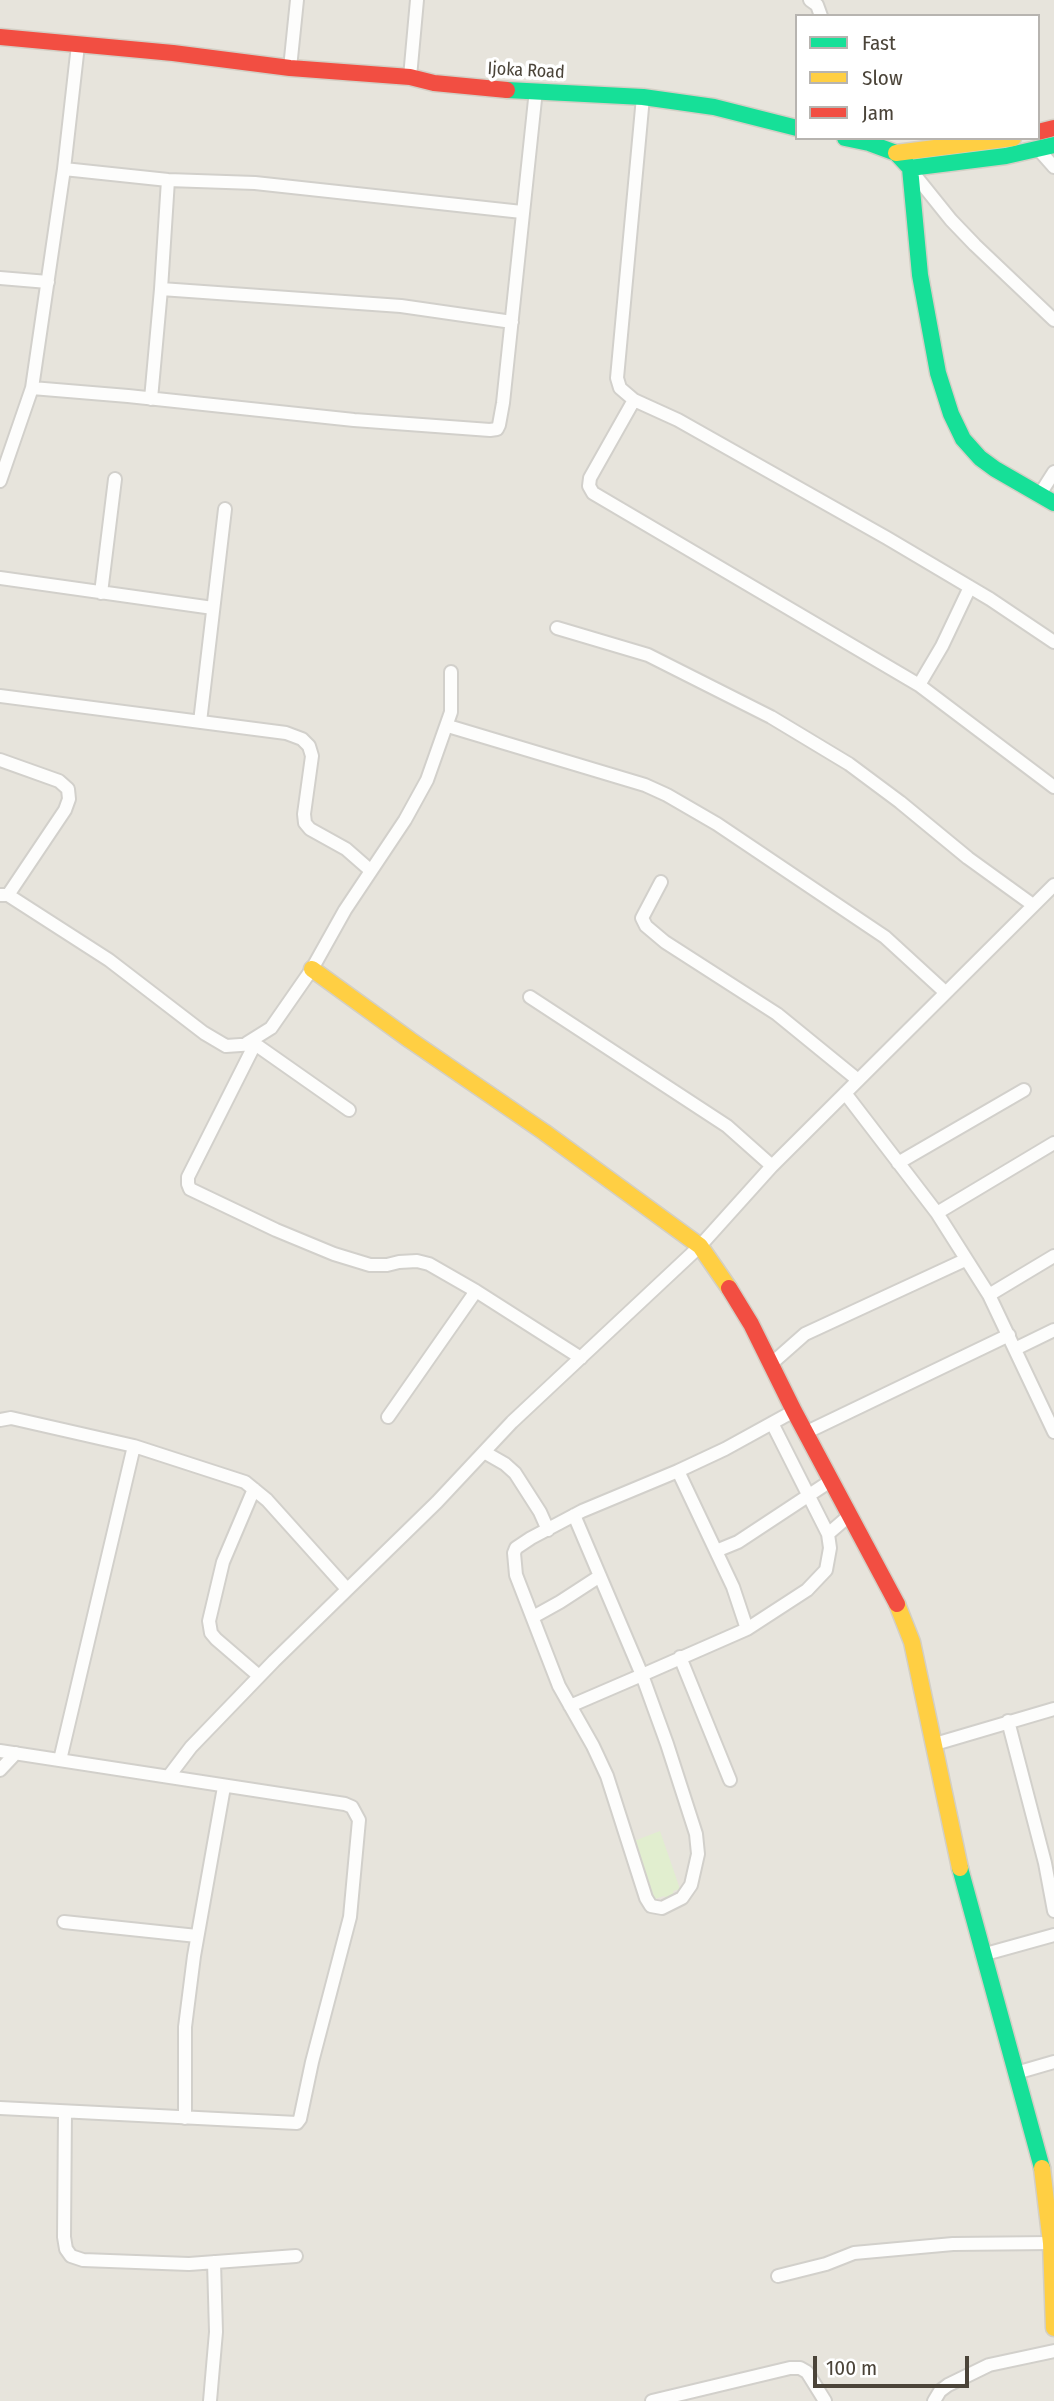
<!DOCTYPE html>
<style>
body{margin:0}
#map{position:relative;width:1054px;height:2401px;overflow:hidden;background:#f4f2ee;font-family:"Fira Sans Condensed",sans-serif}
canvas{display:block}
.legend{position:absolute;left:795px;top:14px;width:245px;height:126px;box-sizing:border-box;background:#fff;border:2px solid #b7b4b0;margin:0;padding:9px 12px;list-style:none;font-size:21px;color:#4b4439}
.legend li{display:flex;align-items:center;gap:14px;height:35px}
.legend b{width:35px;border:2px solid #b7b4b0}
.scale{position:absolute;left:813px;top:2356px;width:156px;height:32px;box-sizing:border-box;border:4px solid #4b4439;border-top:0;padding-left:9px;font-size:21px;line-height:24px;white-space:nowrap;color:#4b4439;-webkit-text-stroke:5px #fff;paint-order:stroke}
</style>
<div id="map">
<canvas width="1054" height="2401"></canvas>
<ul class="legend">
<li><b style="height:9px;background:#16e098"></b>Fast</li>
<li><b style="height:9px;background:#ffcf43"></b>Slow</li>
<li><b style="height:9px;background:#f24e42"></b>Jam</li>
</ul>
<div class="scale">100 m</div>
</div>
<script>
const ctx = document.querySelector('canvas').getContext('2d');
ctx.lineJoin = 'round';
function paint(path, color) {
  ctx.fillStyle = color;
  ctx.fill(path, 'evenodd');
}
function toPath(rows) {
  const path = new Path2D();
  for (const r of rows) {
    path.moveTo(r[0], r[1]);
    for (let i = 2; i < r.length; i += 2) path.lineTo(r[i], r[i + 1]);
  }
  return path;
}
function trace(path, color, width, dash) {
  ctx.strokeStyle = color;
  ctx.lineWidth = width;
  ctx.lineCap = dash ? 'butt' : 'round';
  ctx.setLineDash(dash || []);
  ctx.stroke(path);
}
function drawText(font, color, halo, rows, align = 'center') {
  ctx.font = font + ' "Fira Sans Condensed",sans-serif';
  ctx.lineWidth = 7;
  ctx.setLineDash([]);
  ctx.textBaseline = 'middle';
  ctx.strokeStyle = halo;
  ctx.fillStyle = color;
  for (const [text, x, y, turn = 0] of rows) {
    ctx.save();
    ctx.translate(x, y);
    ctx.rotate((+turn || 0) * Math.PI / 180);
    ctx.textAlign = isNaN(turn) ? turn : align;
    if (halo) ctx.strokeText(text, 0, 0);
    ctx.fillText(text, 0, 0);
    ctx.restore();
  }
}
const residential = toPath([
 [0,0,1054,0,1054,2401,0,2401],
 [797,16,1038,16,1038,138,797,138]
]);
const green = toPath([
 [660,1831,680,1889,673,1891,675,1897,669,1901,664,1896,655,1899,634,1841]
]);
const street = toPath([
 [810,0,817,5,821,16],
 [290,68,297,0],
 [410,77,417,0],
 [643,97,617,378,620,388,634,400,678,420,887,538,990,599,1054,642],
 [1039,150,1054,167],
 [64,169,168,180,255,183,522,212],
 [910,169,951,220,975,245,1054,320],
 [0,278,48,282],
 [161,289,401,306,512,322],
 [32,388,128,396,354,420,490,430,497,429,499,425,503,403,536,90],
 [151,399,161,289,168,180],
 [634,400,590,478,589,486,593,493,919,685,1054,787],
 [0,481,32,388,64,169,78,45],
 [1040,494,1054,472],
 [0,578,213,608],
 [101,593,115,479],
 [557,628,648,655,771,717,849,764,900,802,968,858,1033,905],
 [919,685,942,646,970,587],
 [0,696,286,733,302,739,309,746,312,756,304,814,305,823,310,829,346,849,370,870],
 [200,722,225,509],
 [448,726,645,785,667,795,717,824,885,937,945,992],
 [0,760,59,781,68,789,69,799,65,810,8,895],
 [661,882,642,918,646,926,665,942,777,1014,858,1080],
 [0,895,8,895,109,960,204,1033,226,1046,255,1044,349,1110],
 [530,997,727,1126,772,1166],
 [247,1043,271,1028,312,969,345,910,405,820,427,780,451,712,451,672],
 [255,1044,188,1177,188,1184,190,1189,276,1230,334,1254,370,1265,387,1265,399,1262,417,1261,429,1264,476,1291,581,1358],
 [845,1093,937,1213,989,1295,1054,1432],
 [898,1163,1024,1090],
 [937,1213,1054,1143],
 [989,1295,1054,1256],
 [1015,1349,1054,1330],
 [771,1364,805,1334,965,1260],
 [794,1411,725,1449,678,1471,582,1511,531,1538,516,1548,514,1553,516,1575,559,1686,593,1746,607,1776,646,1898,651,1906,662,1908,682,1898,691,1885,698,1854,696,1834,667,1744,642,1675,747,1629,807,1590,826,1570,830,1548,828,1534,850,1515],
 [388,1417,476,1291],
 [0,1420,11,1418,134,1446,245,1482,267,1500,347,1589],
 [772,1423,828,1534],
 [807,1432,1009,1335],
 [484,1452,505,1464,515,1473,540,1512,548,1530],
 [678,1471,733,1587,747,1629],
 [254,1489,223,1562,209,1621,211,1633,216,1639,259,1676],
 [716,1551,738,1542,832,1480],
 [533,1617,560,1602,600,1576],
 [680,1657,730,1780],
 [570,1706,642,1675,574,1515],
 [1008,1721,1045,1863,1054,1911],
 [935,1744,1054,1709],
 [0,1751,345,1804,352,1807,359,1820,350,1917,312,2062,300,2119,297,2123,0,2108],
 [60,1760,134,1446],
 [0,1770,16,1753],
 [169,1776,191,1747,274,1661,437,1502,512,1422,700,1246,772,1166,1054,885],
 [64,1922,197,1936],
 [982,1955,1054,1935],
 [1016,2073,1054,2062],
 [65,2112,64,2237,66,2249,71,2256,83,2260,189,2264,296,2256],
 [185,2118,185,2027,194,1956,224,1787],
 [778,2276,826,2264,854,2253,953,2244,1051,2243],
 [210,2401,216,2332,214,2262],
 [652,2401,790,2368,800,2368,807,2372,825,2401],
 [934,2401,940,2391,948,2385,989,2365,1054,2351]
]);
const fast = toPath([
 [507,90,643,97,714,107,797,128],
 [845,138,869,143,896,153,910,168,920,275,938,373,951,414,963,439,980,458,995,469,1054,503],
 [910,168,1006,156,1054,145],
 [960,1868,1042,2168]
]);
const slow = toPath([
 [896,153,1013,138],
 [312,969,410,1040,544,1132,700,1246,729,1288],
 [897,1604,912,1642,960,1868],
 [1042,2168,1051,2243,1054,2328]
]);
const jam = toPath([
 [0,37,173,53,290,68,410,77,434,83,507,90],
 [1038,132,1054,128],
 [729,1288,751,1324,794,1411,897,1604]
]);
const streetNames = [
 ["Ijoka Road",526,71,3]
];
paint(residential, '#e7e4dc');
paint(green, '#e1eecf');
trace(street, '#d2d0cb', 16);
trace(fast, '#d3cfc5', 19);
trace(slow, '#d3cfc5', 19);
trace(jam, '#d3cfc5', 19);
trace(street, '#fdfdfc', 12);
trace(fast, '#16e098', 16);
trace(slow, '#ffcf43', 16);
trace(jam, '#f24e42', 16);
drawText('18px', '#4b4439', '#fff', streetNames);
</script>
